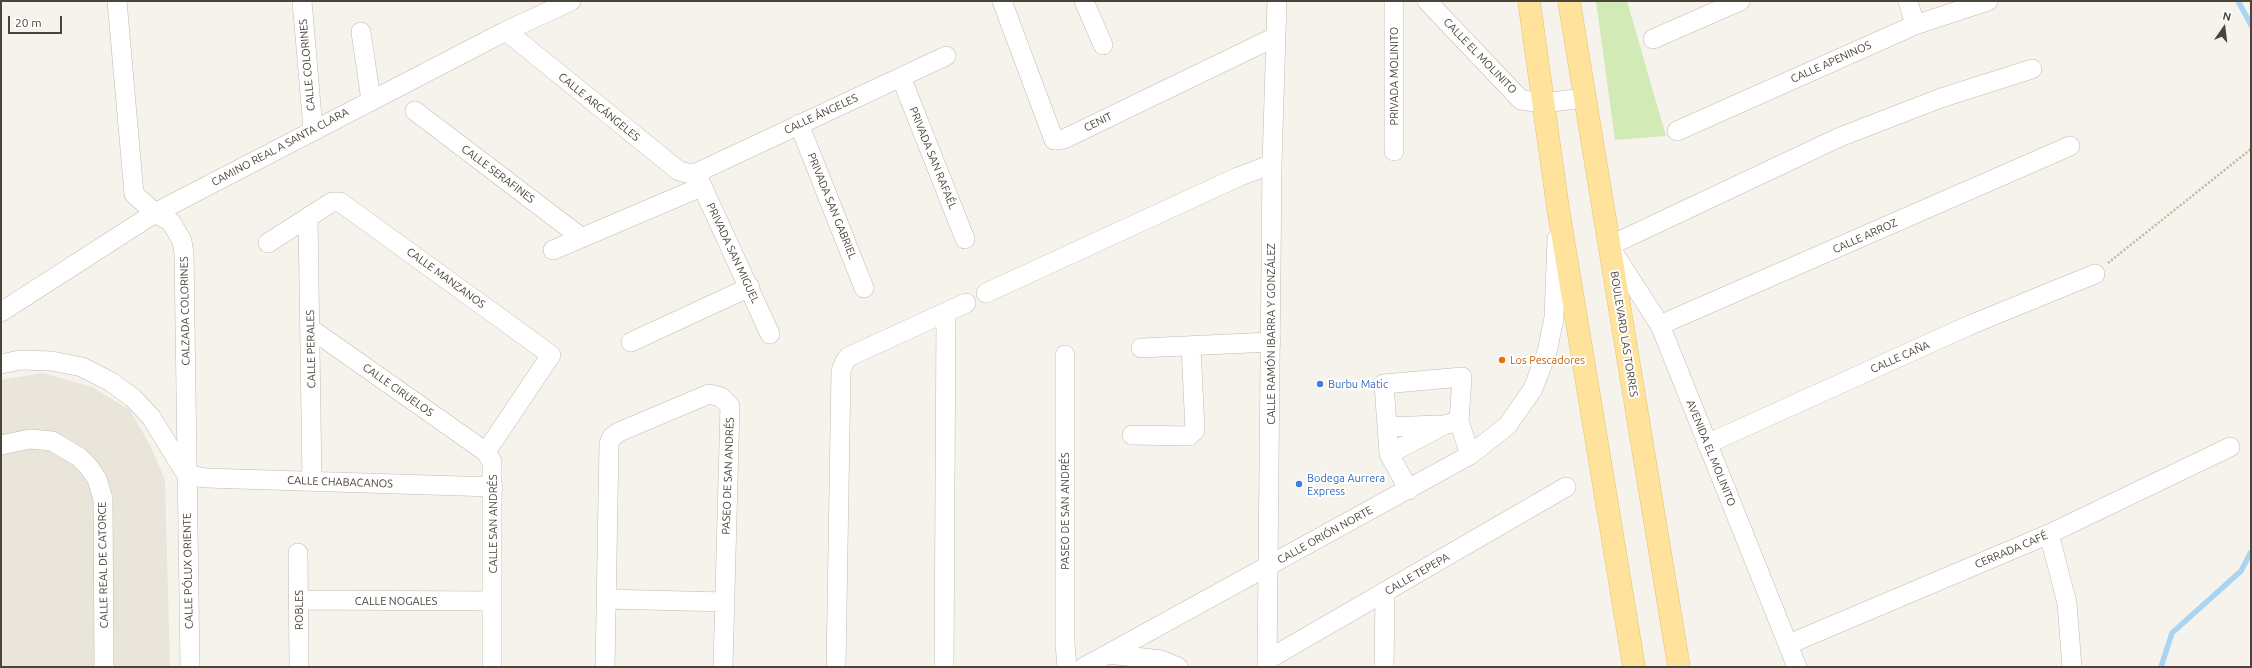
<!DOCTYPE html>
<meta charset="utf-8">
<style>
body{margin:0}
#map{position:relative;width:2252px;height:668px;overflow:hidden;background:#f6f3ec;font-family:Ubuntu,sans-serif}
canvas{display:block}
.frame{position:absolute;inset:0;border:2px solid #4b4439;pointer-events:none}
.north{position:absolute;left:2204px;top:8px;width:40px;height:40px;-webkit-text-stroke:3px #fff;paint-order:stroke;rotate:14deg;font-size:11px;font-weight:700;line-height:16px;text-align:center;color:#4b4439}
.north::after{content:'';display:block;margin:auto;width:14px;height:18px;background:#4b4439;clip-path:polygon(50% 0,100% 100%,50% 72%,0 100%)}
.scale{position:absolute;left:8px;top:16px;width:54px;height:18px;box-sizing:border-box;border:2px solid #4b4439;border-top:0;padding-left:5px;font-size:12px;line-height:14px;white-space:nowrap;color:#4b4439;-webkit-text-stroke:3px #fff;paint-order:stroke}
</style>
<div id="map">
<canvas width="2252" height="668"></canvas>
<div class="frame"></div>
<div class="north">N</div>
<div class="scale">20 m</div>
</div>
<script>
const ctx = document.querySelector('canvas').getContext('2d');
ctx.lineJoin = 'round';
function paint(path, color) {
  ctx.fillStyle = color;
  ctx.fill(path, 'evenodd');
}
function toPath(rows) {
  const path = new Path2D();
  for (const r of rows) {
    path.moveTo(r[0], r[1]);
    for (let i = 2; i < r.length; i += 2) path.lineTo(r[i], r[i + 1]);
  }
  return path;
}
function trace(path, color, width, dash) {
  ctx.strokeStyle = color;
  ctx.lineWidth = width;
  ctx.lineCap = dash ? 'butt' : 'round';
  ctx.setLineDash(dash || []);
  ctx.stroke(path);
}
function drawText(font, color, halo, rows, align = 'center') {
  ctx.font = font + ' Ubuntu,sans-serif';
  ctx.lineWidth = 4;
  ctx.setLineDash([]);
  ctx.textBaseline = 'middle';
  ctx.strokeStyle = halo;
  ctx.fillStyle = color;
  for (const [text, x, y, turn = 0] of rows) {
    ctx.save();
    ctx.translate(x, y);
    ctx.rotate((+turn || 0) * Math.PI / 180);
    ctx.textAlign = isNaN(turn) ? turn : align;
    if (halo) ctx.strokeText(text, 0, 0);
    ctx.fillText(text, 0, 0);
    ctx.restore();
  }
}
const residential = toPath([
 [43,373,92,387,130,410,150,445,165,480,170,667,1,667,1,380]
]);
const green = toPath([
 [1596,1,1627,1,1666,136,1615,140]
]);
const stream = toPath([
 [2238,1,2251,25],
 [2161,667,2172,633,2241,571,2251,552]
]);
const path = toPath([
 [2108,263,2251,149]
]);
const minor = toPath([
 [117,1,134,194,155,213,171,222,182,241,184,254,190,667],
 [302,1,313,129],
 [1002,1,1054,140,1064,139,1275,37],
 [1084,1,1103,45],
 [1394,1,1394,151],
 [1427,1,1521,100,1543,103,1584,98],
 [1908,1,1915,25],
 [506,31,679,171,687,173,696,173,946,56],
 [361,32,371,100],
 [1653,39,1740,1],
 [901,77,965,239],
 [415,111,582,238],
 [799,124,864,288],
 [1677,131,1915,25,1988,1],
 [696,173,770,334],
 [308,217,312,481],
 [268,243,332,202,340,202,551,355,486,452],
 [553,250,701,187],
 [986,293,1238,177,1272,164],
 [1,312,155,213,506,31,571,1],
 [1660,325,2070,146],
 [311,329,486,452,492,462,492,667],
 [631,342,750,287],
 [1141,348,1271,342],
 [1065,355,1065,644,1067,667],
 [1,364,20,360,52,361,82,367,111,382,133,398,151,417,186,474],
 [1387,427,1439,425],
 [1132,435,1189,436,1195,430,1191,346],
 [1707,444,1970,325,2095,274],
 [1,445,30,439,52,441,79,457,88,466,97,479,103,499,104,667],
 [1389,454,1444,425,1459,421],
 [187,475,206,478,493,487],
 [1409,490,1389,454,1384,384,1462,377,1459,421,1470,455],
 [2049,534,2067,603,2072,667],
 [298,553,299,667],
 [606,599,725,602],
 [299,600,492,601],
 [1789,644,2049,534,2230,447],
 [1108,654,1161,660,1178,667],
 [1267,660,1566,487],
 [605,667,609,444,612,437,619,432,709,394,721,397,730,406,723,667],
 [836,667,841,371,844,363,848,357,966,303],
 [944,667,946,312],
 [1084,667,1470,455,1507,426,1533,389,1547,352,1554,318,1557,239],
 [1267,667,1272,164,1277,1],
 [1384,667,1385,593],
 [1797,667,1660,325,1609,246,1840,137,1941,98,2032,69]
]);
const major = toPath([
 [1529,1,1558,208,1634,667],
 [1569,1,1679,667]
]);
const markers = [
 [1502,360,4,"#e8710a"],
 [1320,384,4,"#3f7fe0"],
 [1299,484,4,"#3f7fe0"]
];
const streetNames = [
 ["CALLE EL MOLINITO",1480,56,46],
 ["CALLE APENINOS",1831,62,-24],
 ["CALLE COLORINES",307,65,-95],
 ["PRIVADA MOLINITO",1394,76,-90],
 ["CALLE ARCÁNGELES",599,107,39],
 ["CALLE ÁNGELES",821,114,-25],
 ["CENIT",1098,122,-26],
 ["CAMINO REAL A SANTA CLARA",280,147,-28],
 ["PRIVADA SAN RAFAÉL",933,158,68],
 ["CALLE SERAFINES",498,174,37],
 ["PRIVADA SAN GABRIEL",832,206,68],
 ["CALLE ARROZ",1865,236,-24],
 ["PRIVADA SAN MIGUEL",733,253,65],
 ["CALLE MANZANOS",446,278,36],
 ["CALZADA COLORINES",185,311,-91],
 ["CALLE RAMÓN IBARRA Y GONZÁLEZ",1271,334,-90],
 ["BOULEVARD LAS TORRES",1624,334,81],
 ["CALLE PERALES",311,349,-91],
 ["CALLE CAÑA",1900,357,-24],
 ["CALLE CIRUELOS",398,390,35],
 ["AVENIDA EL MOLINITO",1711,453,68],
 ["PASEO DE SAN ANDRÉS",728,476,-88],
 ["CALLE CHABACANOS",340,482,2],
 ["PASEO DE SAN ANDRÉS",1065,511,-90],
 ["CALLE SAN ANDRÉS",493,524,-90],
 ["CALLE ORIÓN NORTE",1325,535,-29],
 ["CERRADA CAFÉ",2011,550,-23],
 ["CALLE REAL DE CATORCE",103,565,-91],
 ["CALLE PÓLUX ORIENTE",188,571,-91],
 ["CALLE TEPEPA",1417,574,-30],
 ["CALLE NOGALES",396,601],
 ["ROBLES",299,610,-90]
];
const foodNames = [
 ["Los Pescadores",1510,360]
];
const shopNames = [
 ["Burbu Matic",1328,384],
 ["Bodega Aurrera",1307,478],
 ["Express",1307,491]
];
paint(residential, '#eae5da');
paint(green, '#d2eab5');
trace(stream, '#a9d4f2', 5.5);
trace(minor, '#c2bbae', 20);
trace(major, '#e6c16a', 23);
trace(path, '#c4b79f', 2.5, [2, 2]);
trace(minor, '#fff', 19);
trace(major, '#ffe39c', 22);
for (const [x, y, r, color] of markers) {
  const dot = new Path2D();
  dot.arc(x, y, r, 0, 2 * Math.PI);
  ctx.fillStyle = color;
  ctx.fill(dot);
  trace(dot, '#fff', 1.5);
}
drawText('11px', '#4b4439', '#fff', streetNames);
drawText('11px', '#c56008', '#fff', foodNames, 'left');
drawText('11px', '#366cbe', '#fff', shopNames, 'left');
</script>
